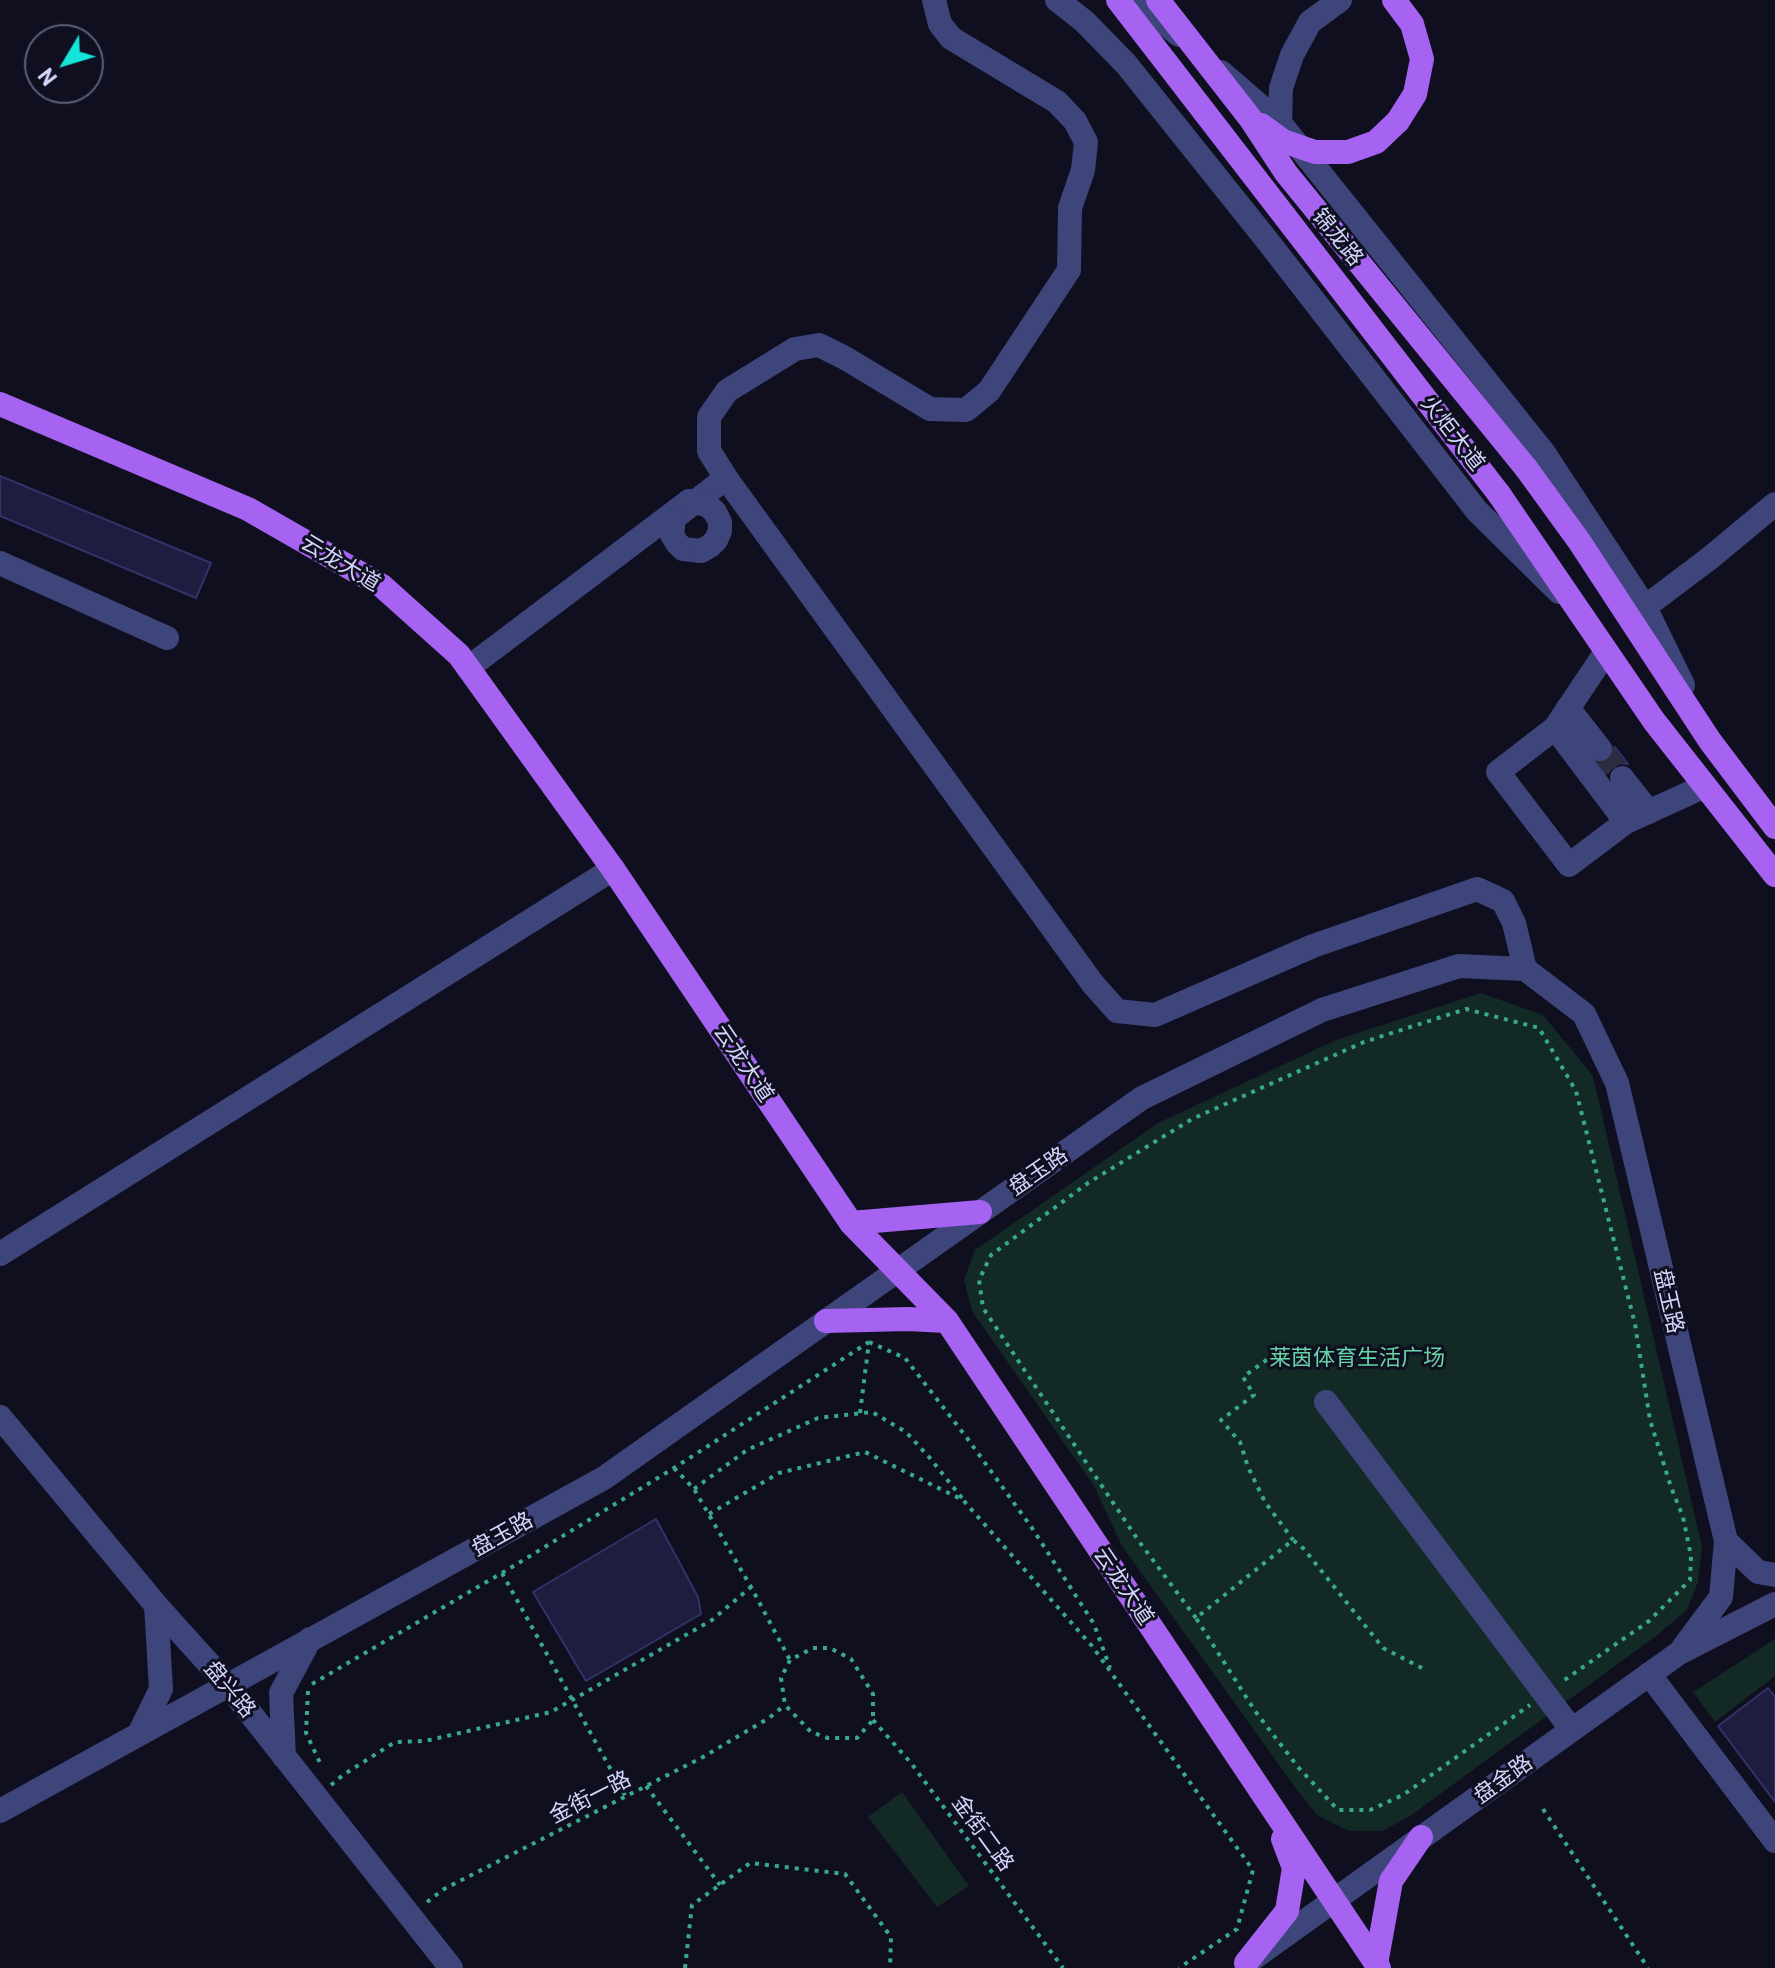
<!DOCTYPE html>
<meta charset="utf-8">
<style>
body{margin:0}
#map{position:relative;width:1775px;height:1968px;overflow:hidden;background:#0f0f20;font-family:Barlow,sans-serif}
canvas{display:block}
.north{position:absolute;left:24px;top:24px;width:80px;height:80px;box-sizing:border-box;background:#0f0f20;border:2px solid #5d5e78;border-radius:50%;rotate:232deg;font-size:22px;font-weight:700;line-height:32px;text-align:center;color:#d2d4fb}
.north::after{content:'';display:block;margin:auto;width:28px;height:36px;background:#15e4d9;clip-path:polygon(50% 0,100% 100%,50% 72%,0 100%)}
</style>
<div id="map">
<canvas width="1775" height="1968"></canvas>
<div class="north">N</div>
</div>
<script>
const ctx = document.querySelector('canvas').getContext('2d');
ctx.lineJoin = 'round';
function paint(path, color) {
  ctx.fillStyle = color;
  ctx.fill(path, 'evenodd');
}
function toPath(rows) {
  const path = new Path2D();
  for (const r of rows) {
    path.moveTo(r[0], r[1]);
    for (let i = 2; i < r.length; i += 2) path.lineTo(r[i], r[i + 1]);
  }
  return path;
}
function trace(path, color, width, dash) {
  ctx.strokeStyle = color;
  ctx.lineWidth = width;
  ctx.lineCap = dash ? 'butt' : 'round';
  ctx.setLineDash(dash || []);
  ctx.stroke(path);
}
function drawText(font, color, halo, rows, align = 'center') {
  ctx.font = font + ' Barlow,"Noto Sans SC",sans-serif';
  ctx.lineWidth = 6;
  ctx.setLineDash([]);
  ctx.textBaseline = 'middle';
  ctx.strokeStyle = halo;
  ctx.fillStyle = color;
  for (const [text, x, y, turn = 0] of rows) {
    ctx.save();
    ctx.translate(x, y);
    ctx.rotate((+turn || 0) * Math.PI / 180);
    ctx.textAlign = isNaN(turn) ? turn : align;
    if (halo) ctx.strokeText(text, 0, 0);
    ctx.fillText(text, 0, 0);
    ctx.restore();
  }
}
const green = toPath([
 [1481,993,1543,1015,1593,1076,1702,1547,1698,1582,1687,1610,1656,1636,1410,1816,1383,1831,1349,1831,1317,1815,1294,1786,1122,1546,1094,1486,972,1311,964,1280,975,1250,1158,1123,1336,1040],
 [1775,1639,1775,1676,1715,1722,1693,1692],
 [902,1792,969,1886,937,1907,868,1817]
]);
const building = toPath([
 [0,476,211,563,196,598,0,516,0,476],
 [1615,747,1628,764,1619,763,1612,767,1608,773,1601,764,1610,760,1614,754,1615,747],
 [656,1519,698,1597,701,1614,586,1681,533,1592,656,1519],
 [1768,1688,1775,1697,1775,1802,1718,1726,1768,1688]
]);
const minorTunnel = toPath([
 [1600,749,1622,778]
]);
const path = toPath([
 [869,1342,905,1358,967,1438,1032,1528,1094,1624,1110,1668],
 [1283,1348,1243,1377,1254,1395,1221,1420,1240,1442,1248,1467,1265,1502,1293,1540],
 [860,1413,869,1342],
 [674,1468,694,1489,751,1587,790,1660],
 [694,1489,747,1450,818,1418,872,1412,906,1432,929,1457,962,1498],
 [709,1514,779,1473,865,1452,963,1500,1092,1646,1253,1870,1237,1929,1179,1968],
 [502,1573,626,1797],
 [1196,1618,1138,1540,983,1308,979,1280,991,1255,1088,1183,1192,1119,1364,1042,1466,1009,1539,1028,1576,1091,1635,1324,1650,1420,1671,1487,1683,1517,1691,1556,1690,1580,1649,1621,1563,1681],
 [813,1648,830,1648,851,1659,873,1694,873,1720,857,1738,828,1738,811,1732,785,1705,781,1678,790,1660,813,1648],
 [1422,1668,1383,1648,1304,1549,1293,1540,1196,1618,1255,1711,1298,1767,1338,1810,1370,1810,1403,1795,1530,1705],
 [312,1684,512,1567,674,1468,869,1342],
 [308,1691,306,1733,322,1767],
 [873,1720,911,1763,1063,1968],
 [331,1785,343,1775,395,1742,425,1741,551,1712,712,1620,751,1587],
 [646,1786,720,1885],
 [1543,1809,1648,1968],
 [427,1902,444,1889,703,1757,769,1718,785,1705],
 [685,1968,692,1905,750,1863,845,1874,891,1937,890,1968]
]);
const minor = toPath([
 [934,0,940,24,951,38,1057,102,1075,121,1086,142,1083,170,1070,208,1069,270,989,391,966,410,930,409,845,358,819,345,795,349,727,391,709,417,709,451,726,478,1093,984,1117,1011,1155,1015,1313,946,1477,889,1503,901,1514,923,1525,969],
 [1057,0,1084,21,1126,64,1266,239,1477,511,1559,592],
 [1136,0,1179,35],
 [1340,0,1310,22,1292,55,1281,88,1280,123,1544,453,1645,607,1683,685],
 [1221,72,1280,123],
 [701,551,683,549,677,543,672,535,674,518,726,478],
 [0,563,167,638],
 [1645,607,1710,558,1775,504],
 [1606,652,1555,728,1498,772,1569,865,1626,822,1705,786],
 [468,668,689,501],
 [1568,708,1600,749],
 [1555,728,1626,822],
 [1622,778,1649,812],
 [0,1254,613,869],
 [1326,1402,1572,1730],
 [0,1417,156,1605,228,1685,451,1968],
 [1683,1648,1721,1597,1726,1541],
 [1649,1674,1775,1841],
 [139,1734,161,1689,156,1605],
 [284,1757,281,1693,310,1639],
 [0,1811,604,1478,1142,1098,1322,1010,1459,966,1525,969,1584,1014,1617,1083,1726,1541,1758,1572,1775,1575],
 [1255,1957,1679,1653,1775,1604]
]);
const major = toPath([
 [1394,0,1412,24,1422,59,1415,94,1398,121],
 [0,404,248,509,382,586,459,655,613,869,851,1223,947,1321,1379,1968],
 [1526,468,1579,541,1710,741,1775,827],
 [1499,494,1654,721,1775,875],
 [851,1223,980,1212],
 [826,1321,908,1319,947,1321],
 [1246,1963,1287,1911,1294,1868,1283,1839],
 [1376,1964,1391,1881,1421,1837]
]);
const minorBridge = toPath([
 [689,501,707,505,715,512,720,522,720,531,716,540,710,546,701,551]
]);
const majorBridge = toPath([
 [1118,0,1499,494],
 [1158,0,1250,118,1286,173,1526,468],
 [1261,125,1283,141,1315,152,1348,152,1376,142,1398,121]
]);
const streetNames = [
 ["锦龙路",1338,237,51],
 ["火炬大道",1453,433,52],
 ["云龙大道",341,563,31],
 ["云龙大道",744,1063,56],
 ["盘玉路",1038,1171,-35],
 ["盘玉路",1669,1301,77],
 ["盘玉路",502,1534,-29],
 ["云龙大道",1124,1586,56],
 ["盘兴路",230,1689,50],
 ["盘金路",1503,1779,-36],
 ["金街一路",590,1797,-27],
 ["金街二路",983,1833,54]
];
const parkNames = [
 ["莱茵体育生活广场",1357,1358]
];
paint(green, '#132925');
paint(building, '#1e1d3f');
trace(building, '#333169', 2);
trace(minorTunnel, '#2c2d41', 24, [24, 12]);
trace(path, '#39a890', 4, [4, 6]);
trace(minor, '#3e457b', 24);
trace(major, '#a663f1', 24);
trace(minorBridge, '#3e457b', 24);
trace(majorBridge, '#a663f1', 24);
drawText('22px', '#d2d4fb', '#0f0f20', streetNames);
drawText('22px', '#65d4a7', '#0f0f20', parkNames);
</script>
